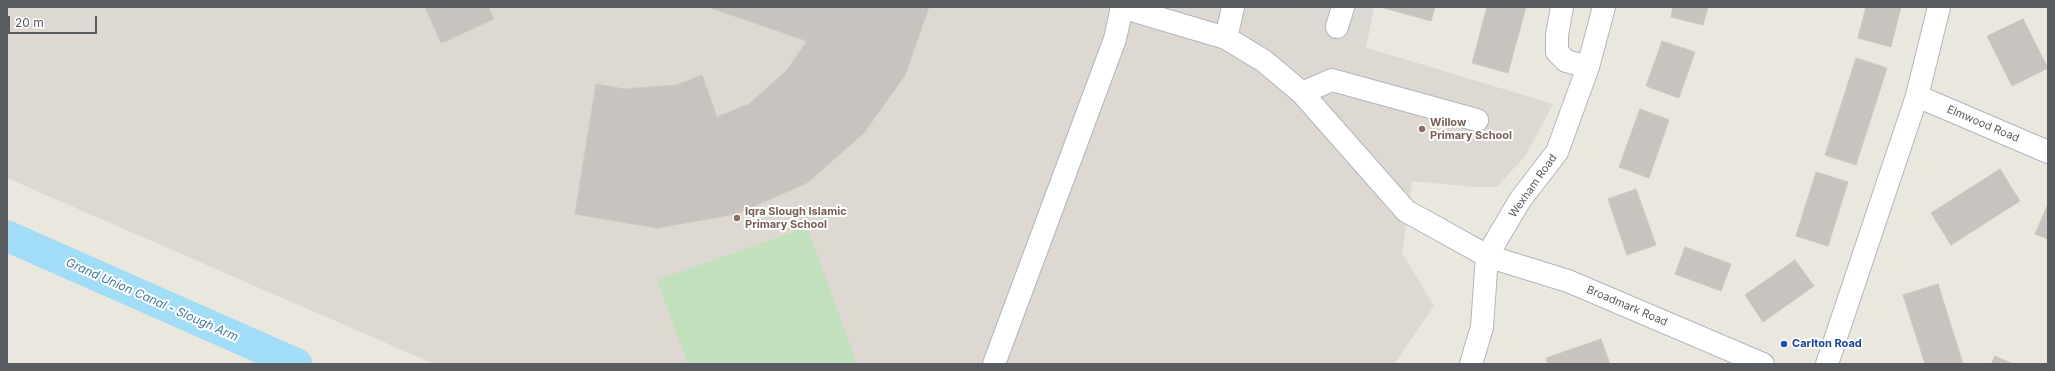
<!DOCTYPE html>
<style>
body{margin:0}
#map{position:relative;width:2055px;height:371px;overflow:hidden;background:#eae7df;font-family:Inter,sans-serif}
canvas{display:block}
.frame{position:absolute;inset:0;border:8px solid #585c60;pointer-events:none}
.scale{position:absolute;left:8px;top:16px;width:89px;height:18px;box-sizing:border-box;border:2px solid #585c60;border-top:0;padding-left:5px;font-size:12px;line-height:14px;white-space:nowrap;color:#585c60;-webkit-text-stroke:3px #fff;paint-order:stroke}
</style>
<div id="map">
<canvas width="2055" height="371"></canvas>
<div class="frame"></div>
<div class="scale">20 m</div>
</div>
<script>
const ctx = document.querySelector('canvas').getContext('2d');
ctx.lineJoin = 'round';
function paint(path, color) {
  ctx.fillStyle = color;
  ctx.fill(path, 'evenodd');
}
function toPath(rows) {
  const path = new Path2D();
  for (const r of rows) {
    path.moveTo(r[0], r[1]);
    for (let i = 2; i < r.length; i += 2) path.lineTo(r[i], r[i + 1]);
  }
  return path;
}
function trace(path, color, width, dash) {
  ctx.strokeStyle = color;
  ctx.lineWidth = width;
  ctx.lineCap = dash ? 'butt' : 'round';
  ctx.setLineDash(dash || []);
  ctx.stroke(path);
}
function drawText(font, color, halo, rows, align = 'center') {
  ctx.font = font + ' Inter,sans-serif';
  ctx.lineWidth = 4;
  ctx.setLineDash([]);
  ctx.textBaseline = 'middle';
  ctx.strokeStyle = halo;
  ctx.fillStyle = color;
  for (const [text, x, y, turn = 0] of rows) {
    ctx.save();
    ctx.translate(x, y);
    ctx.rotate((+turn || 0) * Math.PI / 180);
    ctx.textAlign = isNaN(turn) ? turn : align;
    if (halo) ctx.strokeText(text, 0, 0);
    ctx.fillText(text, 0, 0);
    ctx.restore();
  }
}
const industrial = toPath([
 [1313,7,1374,7,1366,48,1308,30]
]);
const education = toPath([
 [7,7,1313,7,1308,30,1553,104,1526,155,1497,187,1474,187,1412,181,1402,253,1434,306,1394,364,434,364,7,178]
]);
const green = toPath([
 [807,227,857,364,688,364,657,280]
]);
const canal = toPath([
 [7,236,297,364]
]);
const building = toPath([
 [425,7,488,7,494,19,441,43,425,7],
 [708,7,929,7,905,75,864,133,807,183,736,214,657,228,575,214,596,84,624,89,677,85,702,75,717,117,749,104,787,70,807,41,708,7],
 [1380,7,1435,7,1431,21,1380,7],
 [1487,7,1526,7,1508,73,1472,63,1487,7],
 [1673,7,1708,7,1703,25,1671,17,1673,7],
 [1866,7,1901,7,1891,47,1858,38,1866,7],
 [2023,19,2048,68,2012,86,1987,36,2023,19],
 [1662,41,1695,52,1679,98,1646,86,1662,41],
 [1856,58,1887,68,1856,165,1825,155,1856,58],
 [1640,109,1669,120,1649,178,1619,167,1640,109],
 [2000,169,2020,201,1951,245,1931,213,2000,169],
 [1816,172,1848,182,1828,246,1796,236,1816,172],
 [1636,189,1656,245,1627,255,1608,199,1636,189],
 [2048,204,2048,239,2035,234,2048,204],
 [1685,247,1731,264,1721,291,1675,274,1685,247],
 [1795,260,1814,286,1763,322,1745,295,1795,260],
 [1938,284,1963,364,1925,364,1903,295,1938,284],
 [1601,339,1610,364,1548,364,1546,358,1601,339],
 [1995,356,2013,364,1991,364,1995,356]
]);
const minor = toPath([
 [1121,7,1226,38,1264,61,1302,93,1406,211,1428,223,1487,256,1568,281,1763,364],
 [1562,7,1557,35,1557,52,1566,61,1588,67],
 [1337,27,1343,7],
 [1226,38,1233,7],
 [1302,93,1332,80,1477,120],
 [1917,96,2048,152],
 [994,364,1115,39,1122,7],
 [1471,364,1482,327,1487,256,1520,200,1557,152,1588,67,1604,7],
 [1827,364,1917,96,1939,7]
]);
const markers = [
 [1422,129,4,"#8d6e63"],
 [737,218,4,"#8d6e63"],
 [1784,344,4,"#1a4fb4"]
];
const educationNames = [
 ["Willow",1430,123],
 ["Primary School",1430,136],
 ["Iqra Slough Islamic",745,212],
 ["Primary School",745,225]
];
const streetNames = [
 ["Elmwood Road",1983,124,23],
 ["Wexham Road",1533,186,-55],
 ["Broadmark Road",1627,306,23]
];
const transitNames = [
 ["Carlton Road",1792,344]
];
const waterNames = [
 ["Grand Union Canal - Slough Arm",152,300,24]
];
paint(industrial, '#dcd9d4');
paint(education, '#ddd8d1');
paint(green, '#c1e1bd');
trace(canal, '#a2ddf8', 31);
paint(building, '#c8c3bf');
trace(building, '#cec8be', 1);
trace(minor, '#b2b6ba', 24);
trace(minor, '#fff', 22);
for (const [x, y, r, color] of markers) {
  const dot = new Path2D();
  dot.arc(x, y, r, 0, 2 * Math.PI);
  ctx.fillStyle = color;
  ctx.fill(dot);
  trace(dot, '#fff', 1.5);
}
drawText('bold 11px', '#785e54', '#fff', educationNames, 'left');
drawText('11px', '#585c60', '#fff', streetNames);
drawText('bold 11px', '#164399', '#fff', transitNames, 'left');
drawText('italic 12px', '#3f7aa0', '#fff', waterNames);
</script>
